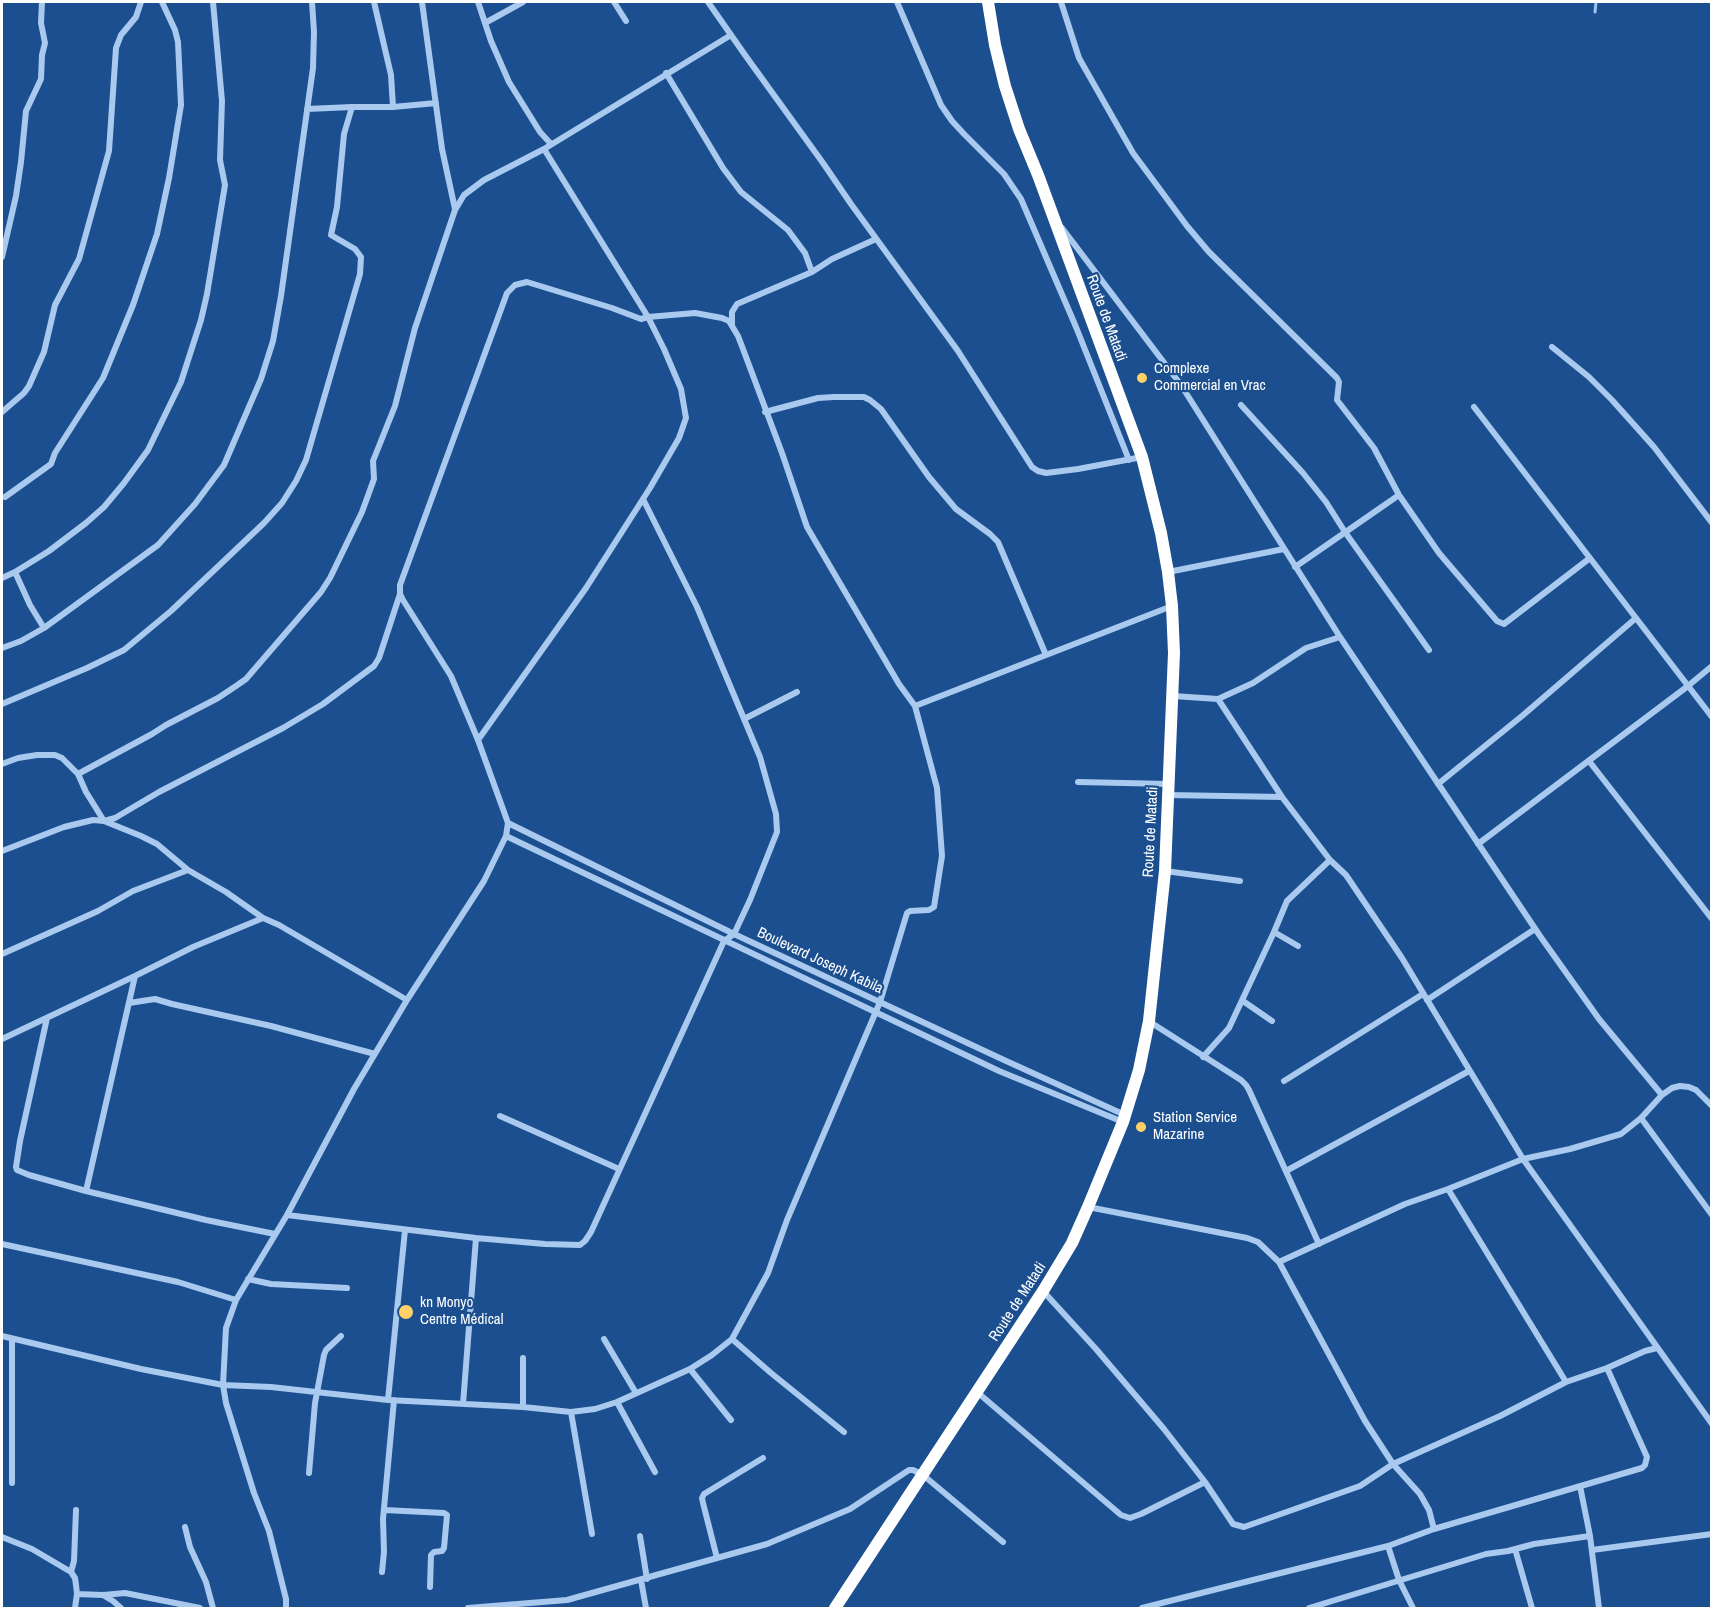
<!DOCTYPE html>
<meta charset="utf-8">
<style>
body{margin:0}
#map{position:relative;width:1713px;height:1610px;overflow:hidden;background:#1b4f8f;font-family:"Archivo Narrow",sans-serif}
canvas{display:block}
.frame{position:absolute;inset:0;border:3px solid #fff;pointer-events:none}
</style>
<div id="map">
<canvas width="1713" height="1610"></canvas>
<div class="frame"></div>
</div>
<script>
const ctx = document.querySelector('canvas').getContext('2d');
ctx.lineJoin = 'round';
function toPath(rows) {
  const path = new Path2D();
  for (const r of rows) {
    path.moveTo(r[0], r[1]);
    for (let i = 2; i < r.length; i += 2) path.lineTo(r[i], r[i + 1]);
  }
  return path;
}
function trace(path, color, width, dash) {
  ctx.strokeStyle = color;
  ctx.lineWidth = width;
  ctx.lineCap = dash ? 'butt' : 'round';
  ctx.setLineDash(dash || []);
  ctx.stroke(path);
}
function drawText(font, color, halo, rows, align = 'center') {
  ctx.font = font + ' "Archivo Narrow",sans-serif';
  ctx.lineWidth = 4.5;
  ctx.setLineDash([]);
  ctx.textBaseline = 'middle';
  ctx.strokeStyle = halo;
  ctx.fillStyle = color;
  for (const [text, x, y, turn = 0] of rows) {
    ctx.save();
    ctx.translate(x, y);
    ctx.rotate((+turn || 0) * Math.PI / 180);
    ctx.textAlign = isNaN(turn) ? turn : align;
    if (halo) ctx.strokeText(text, 0, 0);
    ctx.fillText(text, 0, 0);
    ctx.restore();
  }
}
const stream = toPath([
 [1595,12,1596,2]
]);
const street = toPath([
 [422,2,442,149,455,209],
 [478,2,491,41,509,82,540,132,551,144],
 [614,2,626,21],
 [708,2,745,55,823,163,851,204,958,351,1032,467,1038,471,1046,473,1078,469,1142,457],
 [897,2,941,105,952,121,964,134,1004,174,1021,199,1076,327,1129,460],
 [1061,2,1079,58,1133,153,1187,226,1209,252,1337,378,1339,382,1337,400,1374,448,1399,495,1439,553,1497,621,1504,624,1590,558],
 [485,23,523,2],
 [666,73,723,168,741,192,788,230,805,253,812,272,737,304,732,312,732,325],
 [393,107,436,103],
 [307,109,352,107],
 [1062,228,1181,385,1340,637,1540,936,1599,1019,1662,1095],
 [2,257,16,196,21,162,26,111,41,79,42,55,45,43,41,23,42,2],
 [812,272,832,259,876,239],
 [1552,347,1589,377,1612,400,1654,447,1712,523],
 [1241,405,1303,473,1326,502,1345,532,1429,650],
 [1474,407,1712,717],
 [2,412,24,393,29,386,44,352,55,305,79,259,109,151,116,48,121,35,136,17,141,2],
 [765,412,818,398,834,397,864,397,870,400,881,409,929,477,956,509,990,534,998,542,1046,655],
 [5,497,51,464,55,453,103,378,133,305,157,234,169,178,181,105,178,42,175,30,162,2],
 [1295,567,1399,495],
 [15,572,30,605,44,628],
 [1168,572,1284,549],
 [2,578,15,572,49,551,86,523,104,507,124,483,148,450,181,382,201,320,207,294,225,185,220,160,222,101,213,2],
 [2,648,21,641,44,628,158,545,195,504,224,465,261,379,273,341,281,296,313,68,314,32,312,2],
 [1173,696,1218,699,1253,683,1306,648,1340,637],
 [1218,699,1282,797,1330,860,1346,875,1402,958,1523,1159,1712,1424],
 [2,704,87,668,124,650,171,611,264,523,282,503,296,481,306,460,360,274,361,257,355,249,331,235,337,207,344,134,352,107,393,107,391,75,374,2],
 [915,706,1172,606],
 [744,719,797,692],
 [478,740,586,588,650,488,679,438,686,418,681,389,664,349,648,317,544,149],
 [1589,761,1712,919],
 [2,764,18,758,37,755,55,755,62,758,78,774,86,792,104,821,141,836,157,844,188,870,226,892,263,918,279,925,407,1000],
 [78,774,152,734,166,725,218,698,236,686,246,679,321,592,330,578,362,512,374,479,373,461,395,406,415,328,455,210,464,195,484,180,544,149,731,35],
 [1078,782,1169,784],
 [1438,784,1522,716,1636,618],
 [1168,795,1282,797],
 [508,823,734,934,1004,1060,1125,1115],
 [506,836,999,1071,1123,1122],
 [1478,844,1688,686,1712,666],
 [2,851,64,827,93,820,104,821,115,818,159,792,283,728,323,704,374,666,379,658,400,594],
 [1165,871,1240,881],
 [1274,932,1298,946],
 [2,954,98,911,133,891,188,870],
 [1427,1000,1535,929],
 [1243,1001,1272,1021],
 [129,1003,155,999,172,1004,271,1026,375,1054],
 [47,1018,20,1141,16,1167,17,1170,29,1175,86,1191,206,1220,275,1234],
 [1150,1022,1241,1080,1246,1085,1249,1090,1319,1244],
 [2,1039,135,976,193,947,263,918],
 [1203,1057,1229,1028,1274,932,1287,901,1330,860],
 [1284,1081,1423,994],
 [500,1116,619,1169],
 [1641,1118,1712,1215],
 [1286,1171,1469,1071],
 [1448,1189,1566,1382],
 [86,1191,135,976],
 [1088,1207,1247,1238,1258,1242,1279,1262,1405,1204,1448,1189,1523,1159,1570,1149,1621,1134,1641,1118,1662,1095,1672,1088,1680,1086,1689,1087,1696,1090,1712,1106],
 [287,1215,476,1238,545,1244,580,1245,585,1241,591,1232,724,941,734,934,750,900,777,832,776,814,760,757,697,607,643,499],
 [2,1244,178,1282,236,1300],
 [1279,1262,1365,1421,1393,1464,1420,1494,1429,1510,1434,1529],
 [248,1279,271,1284,347,1288],
 [1043,1291,1096,1349,1164,1429,1205,1482,1233,1524,1244,1527,1360,1486,1393,1464,1500,1416,1566,1382,1607,1368,1645,1351,1657,1348],
 [2,1336,141,1369,223,1385,271,1387,388,1400,523,1407,571,1412,595,1409,617,1402,690,1369,712,1355,732,1339,768,1273,787,1220,880,1002,907,913,910,911,929,910,934,907,942,856,937,788,915,706,899,684,807,527,782,453,743,349,738,336,729,321,722,318,695,313,648,317,641,319,612,308,527,282,515,285,507,293,400,585,400,594,403,600,451,676,478,740,508,823,506,836,484,881,407,1000,354,1089,287,1215,236,1300,226,1328,223,1385,226,1403,254,1493,269,1531,286,1599,286,1608],
 [604,1339,636,1393],
 [732,1339,771,1373,844,1432],
 [690,1369,731,1420],
 [977,1392,1121,1515,1130,1518,1141,1514,1205,1482],
 [388,1400,405,1230],
 [617,1402,655,1472],
 [463,1404,476,1238],
 [523,1407,523,1358],
 [571,1412,592,1534],
 [309,1473,315,1403,324,1355,326,1350,341,1336],
 [12,1483,12,1339],
 [1580,1486,1590,1536,1599,1608],
 [384,1510,444,1513,447,1515,444,1548,442,1551,434,1552,431,1555,430,1587],
 [185,1527,190,1547,206,1582,213,1608],
 [640,1536,647,1579],
 [2,1537,32,1549,71,1572,75,1578,76,1585,77,1594,75,1608],
 [1388,1546,1399,1580,1413,1608],
 [1515,1549,1532,1608],
 [1592,1550,1712,1534],
 [717,1558,703,1503,702,1498,704,1494,763,1458],
 [71,1572,74,1561,76,1510],
 [382,1572,384,1552,383,1519,394,1400],
 [641,1580,646,1608],
 [77,1594,103,1595,125,1593,200,1608],
 [103,1595,113,1601,121,1608],
 [468,1608,567,1600,767,1544,850,1509,909,1470,913,1470,923,1475,1003,1542],
 [1142,1608,1388,1546,1434,1529,1642,1468,1645,1465,1647,1457,1607,1368],
 [1309,1608,1486,1554,1508,1551,1534,1544,1590,1536]
]);
const highway = toPath([
 [835,1608,1043,1291,1072,1243,1088,1207,1123,1122,1139,1070,1149,1021,1165,871,1174,653,1172,606,1168,572,1161,533,1142,457,1038,175,1019,129,1005,86,995,45,988,2]
]);
const markers = [
 [1142,378,6,"#ffd166"],
 [1141,1127,6,"#ffd166"],
 [406,1312,8,"#ffd166"]
];
const streetNames = [
 ["Route de Matadi",1106,318,70],
 ["Route de Matadi",1151,832,-87],
 ["Boulevard Joseph Kabila",820,961,25],
 ["Route de Matadi",1018,1302,-57]
];
const poiNames = [
 ["Complexe",1154,369],
 ["Commercial en Vrac",1154,386],
 ["Station Service",1153,1118],
 ["Mazarine",1153,1135],
 ["kn Monyo",420,1303],
 ["Centre Médical",420,1320]
];
trace(stream, '#9cc4f0', 3);
trace(street, '#a9c9ee', 6);
trace(highway, '#fff', 12);
for (const [x, y, r, color] of markers) {
  const dot = new Path2D();
  dot.arc(x, y, r, 0, 2 * Math.PI);
  ctx.fillStyle = color;
  ctx.fill(dot);
  trace(dot, '#1b4f8f', 2);
}
drawText('15px', '#fff', '#1b4f8f', streetNames);
drawText('15px', '#fff', '#1b4f8f', poiNames, 'left');
</script>
